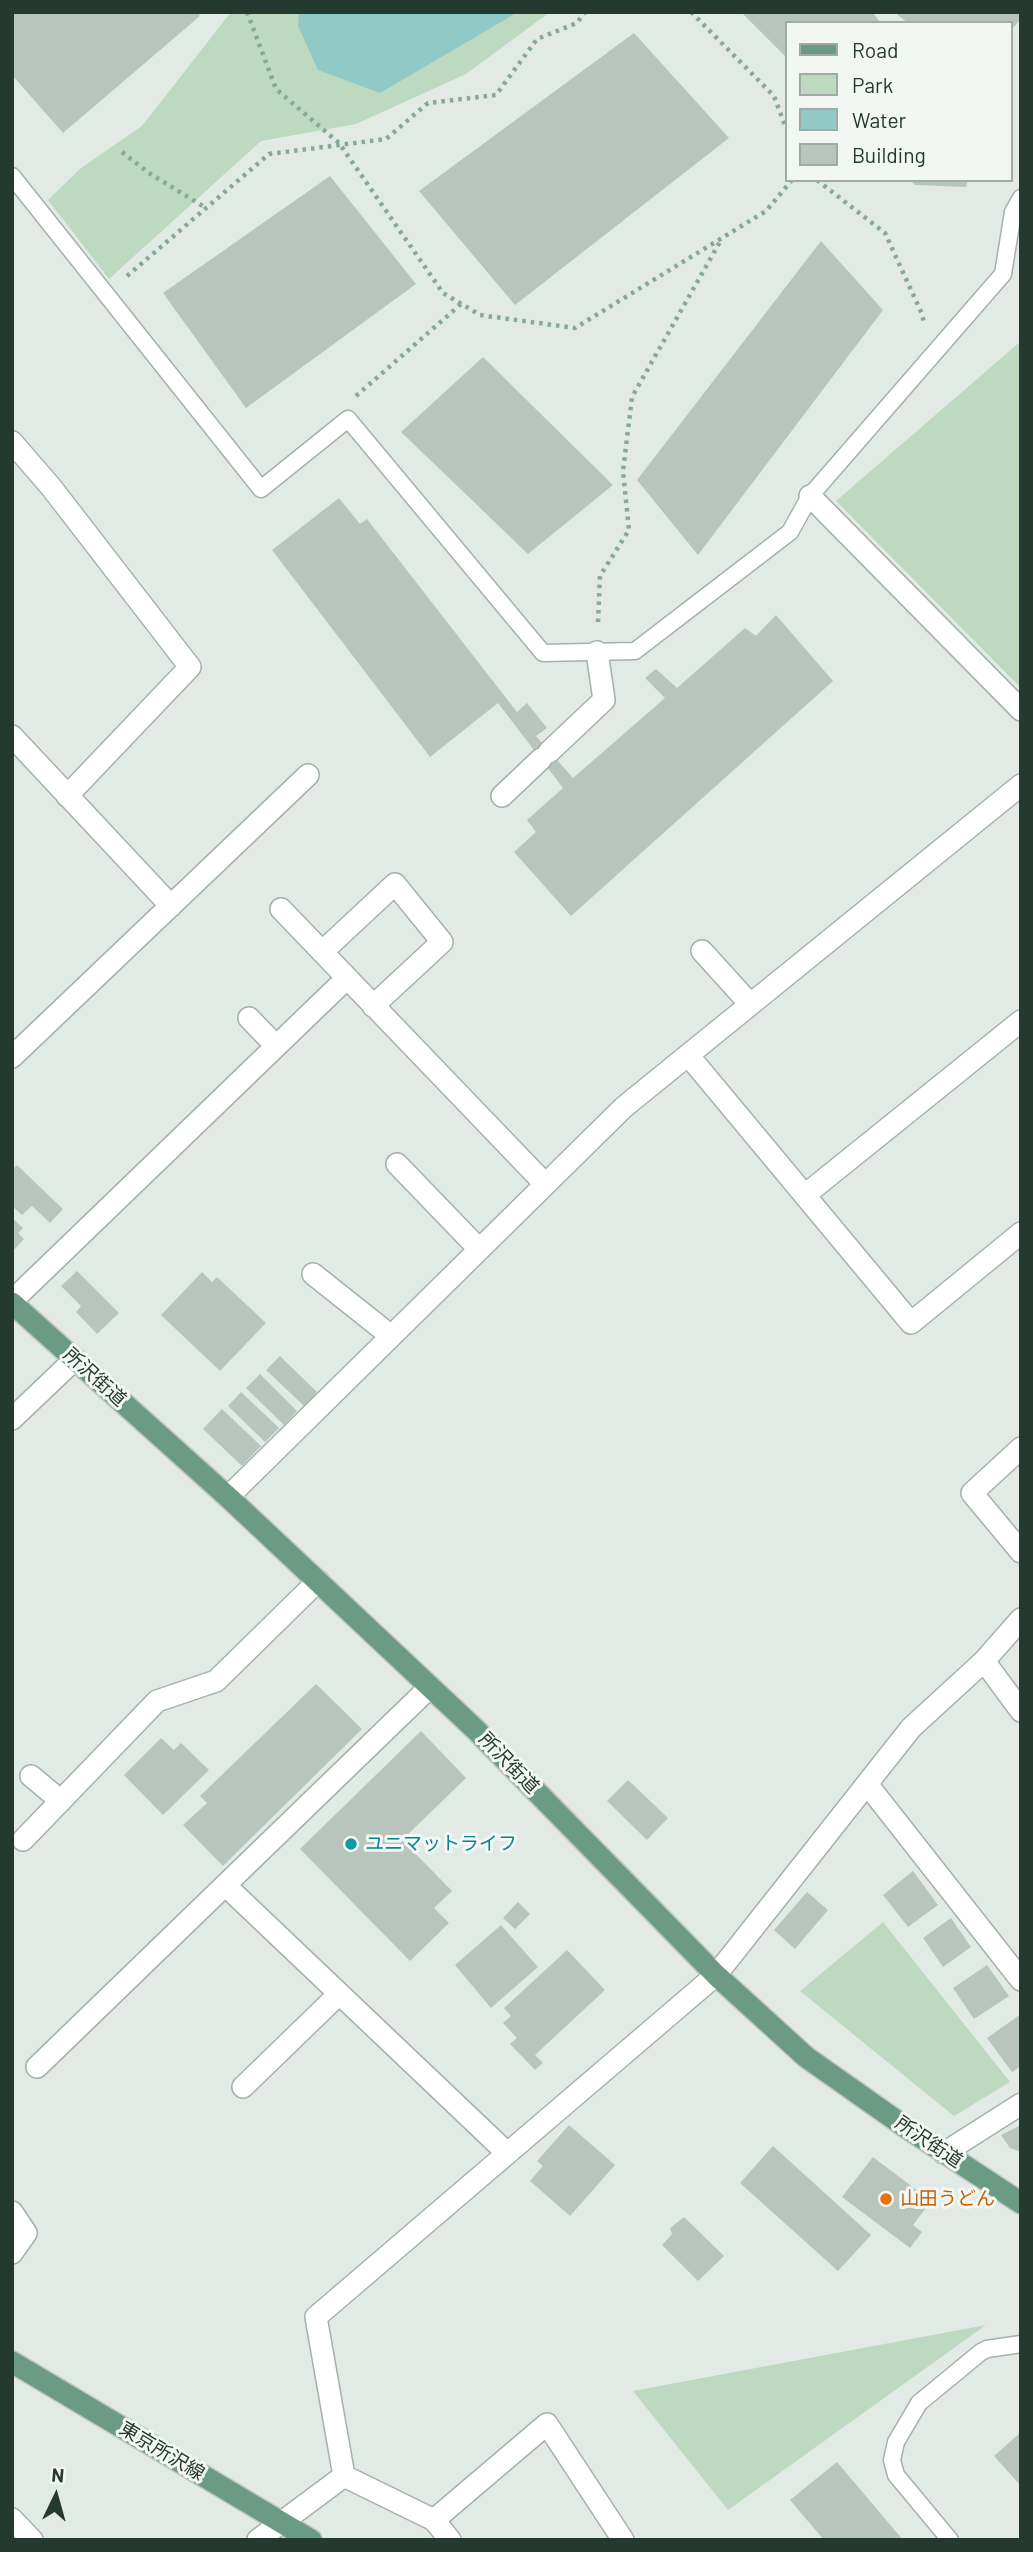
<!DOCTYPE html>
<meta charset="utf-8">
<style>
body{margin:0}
#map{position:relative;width:1033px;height:2552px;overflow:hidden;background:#e2eae5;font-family:Barlow,sans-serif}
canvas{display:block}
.frame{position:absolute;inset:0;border:14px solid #24392f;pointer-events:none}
.legend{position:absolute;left:785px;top:21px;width:228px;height:161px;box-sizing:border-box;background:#f2f7f4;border:2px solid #a0aba5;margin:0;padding:9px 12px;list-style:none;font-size:21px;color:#24392f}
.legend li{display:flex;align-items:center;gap:14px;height:35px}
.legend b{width:35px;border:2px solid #a0aba5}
.north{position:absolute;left:21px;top:2461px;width:70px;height:70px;-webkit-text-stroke:5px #f2f7f4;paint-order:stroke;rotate:5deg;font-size:19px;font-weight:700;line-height:28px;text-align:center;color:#24392f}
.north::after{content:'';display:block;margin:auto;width:24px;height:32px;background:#24392f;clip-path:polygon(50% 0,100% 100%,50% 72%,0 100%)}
</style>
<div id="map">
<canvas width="1033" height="2552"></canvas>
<div class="frame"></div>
<ul class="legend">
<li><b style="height:9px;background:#6c9b85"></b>Road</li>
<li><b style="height:19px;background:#bdd9bf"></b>Park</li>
<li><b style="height:19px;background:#90c9c6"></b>Water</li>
<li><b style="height:19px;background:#b8c5bd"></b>Building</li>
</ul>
<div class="north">N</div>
</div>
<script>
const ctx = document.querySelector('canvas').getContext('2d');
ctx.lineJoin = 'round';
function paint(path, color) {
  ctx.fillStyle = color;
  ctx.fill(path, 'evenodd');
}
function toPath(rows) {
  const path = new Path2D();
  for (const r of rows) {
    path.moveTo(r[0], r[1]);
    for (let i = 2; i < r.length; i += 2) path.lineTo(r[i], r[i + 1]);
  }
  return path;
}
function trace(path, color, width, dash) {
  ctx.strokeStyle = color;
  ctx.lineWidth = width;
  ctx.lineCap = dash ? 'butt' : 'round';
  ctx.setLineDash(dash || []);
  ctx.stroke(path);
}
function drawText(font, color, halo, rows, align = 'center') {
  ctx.font = font + ' Barlow,"Noto Sans JP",sans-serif';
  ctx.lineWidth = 6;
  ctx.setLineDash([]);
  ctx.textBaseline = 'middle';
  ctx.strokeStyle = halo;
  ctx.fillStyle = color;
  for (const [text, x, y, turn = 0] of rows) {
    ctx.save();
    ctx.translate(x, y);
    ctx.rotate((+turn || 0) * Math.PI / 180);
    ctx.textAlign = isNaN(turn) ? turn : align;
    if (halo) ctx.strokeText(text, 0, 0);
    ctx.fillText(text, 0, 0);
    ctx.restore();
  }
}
const green = toPath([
 [231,12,550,12,466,74,356,124,261,141,109,279,48,200,81,168,142,126],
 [1021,341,1021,688,836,501],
 [883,1922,1010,2082,954,2116,800,1991],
 [986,2325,728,2510,633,2391]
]);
const water = toPath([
 [299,12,518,12,380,93,318,70,298,26]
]);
const building = toPath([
 [12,12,197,12,200,16,63,133,12,75],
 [741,12,872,12,881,23,786,23,786,57],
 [894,12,1021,12,1021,19,1010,31,1010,23,908,23],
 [634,33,729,138,515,305,419,191],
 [330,176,416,284,246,408,163,293],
 [910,180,968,180,966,187,915,185],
 [821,241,883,310,698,555,637,480],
 [483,357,613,485,528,554,401,432],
 [339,498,360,524,367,519,517,712,527,703,547,728,536,736,573,778,665,698,645,678,656,669,677,688,745,628,756,636,776,615,833,681,571,916,514,852,536,832,527,820,563,788,498,703,430,757,272,550],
 [17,1165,63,1209,50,1223,32,1206,22,1215,12,1206,12,1170],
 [12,1218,23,1228,18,1233,24,1239,12,1252],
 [77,1271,119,1313,97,1334,76,1312,81,1306,61,1286],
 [202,1272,212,1282,217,1277,266,1323,220,1371,161,1315],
 [280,1356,317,1392,304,1406,266,1370],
 [260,1374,297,1411,284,1425,246,1388],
 [241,1392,279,1428,265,1442,228,1406],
 [222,1409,261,1446,242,1466,203,1429],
 [316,1684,362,1729,223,1866,183,1825,207,1803,200,1796],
 [421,1731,466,1778,402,1840,452,1891,434,1908,449,1923,410,1961,300,1849],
 [161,1738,174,1750,181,1743,209,1770,163,1815,124,1775],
 [628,1780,668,1818,647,1840,607,1801],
 [913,1871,938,1905,908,1927,883,1895],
 [807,1892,828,1910,795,1949,774,1930],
 [518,1902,530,1914,515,1929,503,1918],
 [951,1918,971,1947,943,1967,923,1938],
 [501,1925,538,1967,491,2008,455,1965],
 [567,1950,605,1990,535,2055,543,2063,535,2070,510,2044,517,2038,503,2023,511,2016,504,2008],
 [987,1965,1009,1996,974,2019,953,1988],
 [1021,2014,1021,2066,1012,2072,987,2038],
 [569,2125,615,2165,570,2216,530,2181,543,2166,537,2161],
 [1021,2125,1021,2152,1010,2148,1001,2135],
 [773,2146,871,2235,838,2271,740,2183],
 [873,2157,931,2201,913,2225,922,2232,910,2248,842,2197],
 [684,2217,724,2256,698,2281,662,2245,672,2234,670,2228],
 [1021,2432,1021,2486,994,2456],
 [837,2462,903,2540,824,2540,790,2500]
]);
const path = toPath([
 [247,12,276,89,339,143,443,293,480,315,575,328,766,211,792,180],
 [691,12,774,96,786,128],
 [122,152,149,173,206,208],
 [817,180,885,233,922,314,924,323],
 [127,276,269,154,386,139,428,103,496,95,537,39,577,23,585,12],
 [356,396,461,304],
 [598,622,600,576,629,530,623,471,632,397,721,240]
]);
const service = toPath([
 [12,176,261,489,348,419,543,653,635,651,790,532,810,496,1003,274,1013,212,1021,198],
 [950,2540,896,2475,892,2460,896,2442,919,2403,981,2352,987,2349,1021,2344]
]);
const minor = toPath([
 [12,442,51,487,190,667,67,796],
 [810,496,1021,710],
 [12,736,171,906],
 [549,752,604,700,597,652],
 [502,796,541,759],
 [281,909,545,1184],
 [702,951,750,1004],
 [322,952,395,884,442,942,373,1006],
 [249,1018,276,1046],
 [688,1055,911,1323,1021,1233],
 [12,1057,308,775],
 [397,1164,479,1249],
 [805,1195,1021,1021],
 [313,1274,391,1336],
 [12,1301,347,978],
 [12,1419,75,1359],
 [1021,1448,972,1493,1021,1552],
 [228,1497,624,1107,1021,785],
 [984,1661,1021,1711],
 [31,1776,61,1801],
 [867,1784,1021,1980],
 [23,1840,157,1701,216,1681,318,1581],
 [225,1885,507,2153],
 [37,2067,430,1687],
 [243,2087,339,1994],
 [944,2153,1021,2104],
 [12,2212,26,2233,12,2253],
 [12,2519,32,2540],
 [434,2520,547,2424,623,2540],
 [450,2540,434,2520,344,2476,316,2317,716,1975,911,1728,984,1661,1021,1619]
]);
const tertiary = toPath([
 [258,2540,344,2476]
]);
const primary = toPath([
 [12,1303,228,1497,476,1730,716,1975,806,2057,904,2126,1021,2203],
 [12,2362,311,2540]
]);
const markers = [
 [351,1844,7,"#0f9aa8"],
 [886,2199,7,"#e8710a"]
];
const streetNames = [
 ["所沢街道",95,1377,42],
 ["所沢街道",509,1763,46],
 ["所沢街道",929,2142,34],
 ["東京所沢線",162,2451,31]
];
const cultureNames = [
 ["ユニマットライフ",365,1844]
];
const foodNames = [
 ["山田うどん",900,2199]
];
paint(green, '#bdd9bf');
paint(water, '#90c9c6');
paint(building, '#b8c5bd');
trace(service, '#a5b1ab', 19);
trace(minor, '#a5b1ab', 24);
trace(tertiary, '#a5b1ab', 24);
trace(primary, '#bdc4c1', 24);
trace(path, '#86aa98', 4.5, [3.5, 5]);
trace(service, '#fff', 16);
trace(minor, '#fff', 21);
trace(tertiary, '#fff', 21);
trace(primary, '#6c9b85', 21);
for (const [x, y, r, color] of markers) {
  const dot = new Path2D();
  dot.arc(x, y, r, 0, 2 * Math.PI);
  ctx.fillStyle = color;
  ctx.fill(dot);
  trace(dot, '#f2f7f4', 2.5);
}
drawText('19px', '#24392f', '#f2f7f4', streetNames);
drawText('19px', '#0d838f', '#f2f7f4', cultureNames, 'left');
drawText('19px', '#c56008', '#f2f7f4', foodNames, 'left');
</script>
